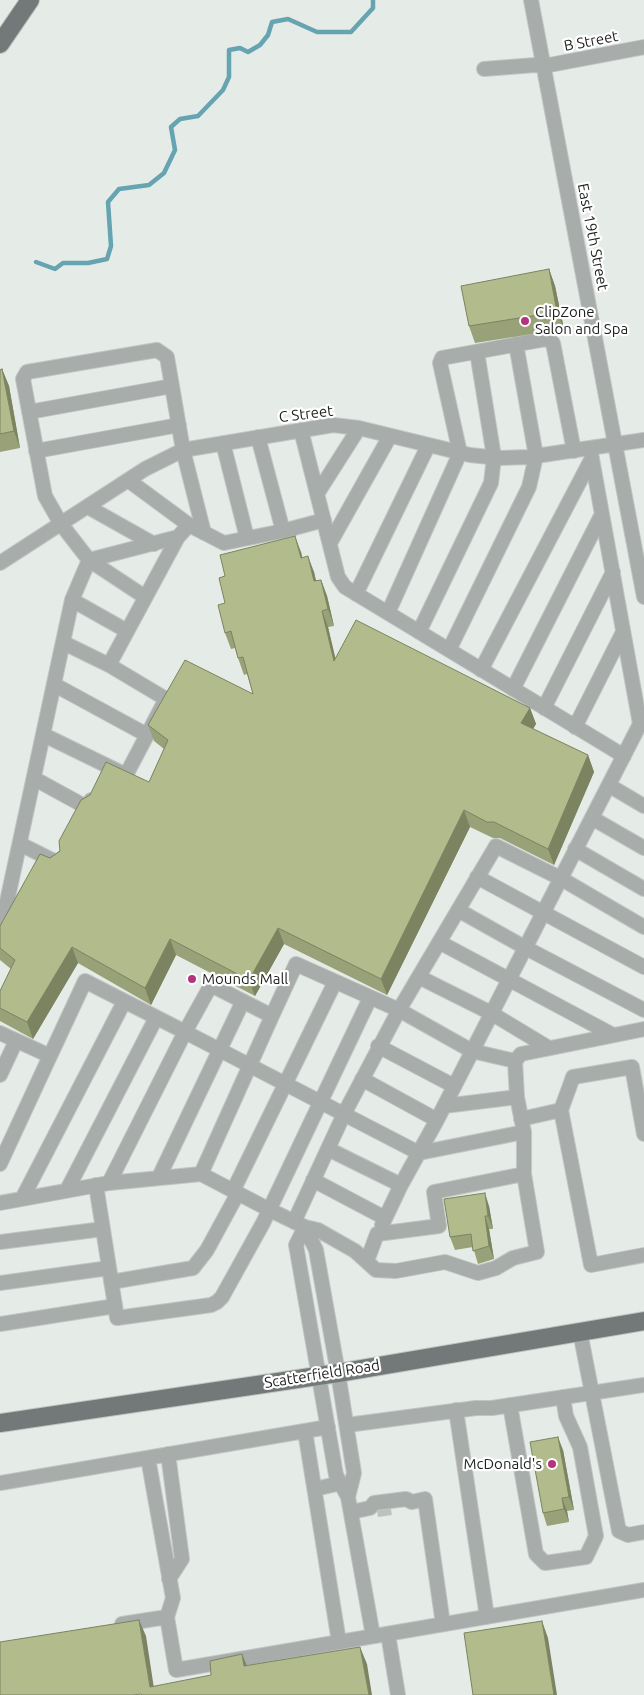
<!DOCTYPE html>
<style>
body{margin:0}
canvas{display:block;background:#e5ebe6}
</style>
<canvas width="644" height="1695"></canvas>
<script>
const ctx = document.querySelector('canvas').getContext('2d');
ctx.lineJoin = 'round';
function toPath(rows) {
  const path = new Path2D();
  for (const r of rows) {
    path.moveTo(r[0], r[1]);
    for (let i = 2; i < r.length; i += 2) path.lineTo(r[i], r[i + 1]);
  }
  return path;
}
function trace(path, color, width, dash) {
  ctx.strokeStyle = color;
  ctx.lineWidth = width;
  ctx.lineCap = dash ? 'butt' : 'round';
  ctx.setLineDash(dash || []);
  ctx.stroke(path);
}
function paint(path, color) {
  ctx.fillStyle = color;
  ctx.fill(path, 'evenodd');
}
function drawText(font, color, halo, rows, align = 'center') {
  ctx.font = font + ' Ubuntu,sans-serif';
  ctx.lineWidth = 4.5;
  ctx.setLineDash([]);
  ctx.textBaseline = 'middle';
  ctx.strokeStyle = halo;
  ctx.fillStyle = color;
  for (const [text, x, y, turn = 0] of rows) {
    ctx.save();
    ctx.translate(x, y);
    ctx.rotate((+turn || 0) * Math.PI / 180);
    ctx.textAlign = isNaN(turn) ? turn : align;
    if (halo) ctx.strokeText(text, 0, 0);
    ctx.fillText(text, 0, 0);
    ctx.restore();
  }
}
const stream = toPath([
 [36,262,55,269,63,263,88,263,107,259,111,246,108,202,119,189,149,185,164,173,175,150,171,127,180,119,198,116,223,90,229,77,229,50,240,48,248,52,260,45,268,35,272,22,288,19,317,32,351,32,373,8,373,0]
]);
const minorTunnel = toPath([
 [377,1510,391,1508]
]);
const minor = toPath([
 [531,0,644,597],
 [484,69,535,65,544,66,644,47],
 [29,412,172,386],
 [301,430,338,577,345,587,624,756],
 [258,437,283,531,324,520],
 [223,443,247,538],
 [36,451,179,425],
 [128,480,189,525],
 [317,494,359,428],
 [88,507,154,544],
 [330,543,390,436],
 [89,560,178,537],
 [89,560,145,597],
 [0,563,145,469,183,450,333,425,359,428,470,455,499,458,529,457,644,440],
 [356,594,428,446],
 [72,600,127,631],
 [388,613,460,453,440,363,442,358,546,339,553,343,574,451],
 [419,632,491,483,494,457,477,352],
 [64,643,109,665],
 [449,650,529,487,536,456,516,344],
 [481,670,592,458],
 [55,685,147,735],
 [513,689,602,514],
 [544,708,613,572],
 [575,727,623,632],
 [44,735,126,775,166,699,109,665,178,537,189,525,224,543,283,531],
 [35,779,88,808,91,800],
 [610,786,644,806],
 [592,818,644,848],
 [20,844,58,863],
 [575,849,644,889],
 [477,877,644,967],
 [458,910,524,947,644,1010],
 [0,934,72,600,89,560,61,524,45,496,23,379,27,372,157,350,167,357,183,450,204,533],
 [439,942,613,1035],
 [419,977,491,1013,549,1048],
 [0,1033,50,1056,85,981,185,1032,211,985,272,1016,296,964,399,1010,496,846,560,878,644,927],
 [378,1046,454,1086],
 [0,1075,16,1041],
 [362,1079,437,1120],
 [444,1106,517,1097],
 [561,1110,573,1077,632,1067,644,1134],
 [521,1119,561,1110,591,1265,644,1255],
 [328,1149,401,1185,437,1120,640,724,590,448],
 [0,1164,50,1056],
 [201,1174,272,1016],
 [159,1177,243,1001],
 [313,1180,385,1218],
 [109,1183,185,1032,419,1153,524,1132],
 [96,1185,117,1318,211,1305,217,1302,222,1297,263,1223,370,998],
 [67,1190,156,1018],
 [233,1191,335,982],
 [22,1199,124,1002],
 [0,1203,109,1183,201,1174,268,1209,305,1227,318,1230,355,1251,376,1270,396,1271,445,1262,478,1273,496,1268,513,1258,537,1252,524,1174,524,1132,517,1097,515,1061,521,1054,644,1029],
 [294,1222,344,1114,399,1010,472,1051,515,1061],
 [382,1225,401,1185],
 [305,1227,296,1245,336,1475,348,1497,373,1636],
 [305,1227,316,1250,338,1373,354,1473,348,1497],
 [0,1242,103,1229],
 [367,1261,377,1234,439,1226,434,1192,524,1174],
 [111,1282,193,1268,207,1250,238,1193],
 [0,1283,109,1268],
 [0,1324,115,1306],
 [580,1332,619,1531,628,1535,644,1532],
 [510,1405,536,1554,545,1563,586,1557,596,1536,580,1447,566,1416,563,1397],
 [456,1410,487,1617],
 [347,1425,476,1408,492,1408,644,1385],
 [305,1431,339,1642],
 [168,1454,182,1559,169,1579],
 [148,1458,173,1598,167,1617],
 [0,1483,328,1427],
 [315,1489,341,1483],
 [351,1512,370,1508,374,1503,406,1499,412,1502,425,1499,443,1624],
 [122,1624,167,1617,176,1670,644,1590],
 [388,1634,398,1695]
]);
const major = toPath([
 [0,44,30,0],
 [0,1423,338,1373,644,1321]
]);
const wall = toPath([
 [549,269,555,286,564,329,475,343,469,326],
 [2,369,9,386,20,448,0,452,0,370],
 [301,552,302,557,314,572,316,581,321,580,327,596,334,626,328,627,335,659,530,708,536,724,533,729,588,755,594,772,554,865,500,838,493,838,470,827,387,995,284,944,255,996,176,955,151,1005,78,963,33,1039,0,1021,0,991,11,969,0,960,0,926,50,858,149,782,164,749,154,741,148,725,253,694,247,674,244,675,238,658,235,648,231,649,225,633,225,603],
 [489,1206,493,1229,489,1229,494,1259,478,1264,473,1247,455,1250,450,1237],
 [563,1450,574,1510,567,1511,569,1522,547,1526,543,1513]
]);
const shadedWall = toPath([
 [549,269,555,286,564,329,557,312],
 [2,369,9,386,20,448,14,431],
 [295,536,301,552,306,574,301,558],
 [308,556,314,572,320,598,314,581],
 [321,580,327,596,334,626,328,609],
 [322,611,328,627,340,677,334,661],
 [530,708,536,724,527,739,521,723],
 [588,755,594,772,554,865,548,849],
 [464,810,470,827,387,995,381,979],
 [278,928,284,944,255,996,249,980],
 [170,939,176,955,151,1005,145,988],
 [72,947,78,963,33,1039,27,1022],
 [485,1193,489,1206,493,1229,488,1216],
 [485,1216,489,1229,494,1259,489,1246],
 [558,1437,563,1450,574,1510,569,1497],
 [562,1498,567,1511,569,1522,564,1509],
 [139,1620,146,1636,155,1695,150,1687],
 [542,1621,548,1638,557,1695,554,1695],
 [360,1647,367,1664,372,1695,369,1695],
 [242,1654,249,1671,244,1666]
]);
const building = toPath([
 [549,269,557,312,469,326,461,286,549,269],
 [2,369,14,431,0,434,0,370,2,369],
 [295,536,301,558,308,556,314,581,321,580,328,609,322,611,334,661,356,620,530,708,521,723,588,755,548,849,494,822,487,822,464,810,381,979,278,928,249,980,170,939,145,988,72,947,27,1022,0,1008,0,991,15,960,0,948,0,926,40,854,50,858,60,851,59,841,81,800,90,795,106,762,149,782,168,740,148,725,185,660,253,694,243,657,238,658,231,631,225,633,218,605,225,603,219,578,225,576,220,555,295,536],
 [485,1193,488,1216,485,1216,489,1246,473,1251,471,1234,450,1237,444,1199,485,1193],
 [558,1437,569,1497,562,1498,564,1509,543,1513,530,1442,558,1437],
 [139,1620,150,1687,211,1675,210,1661,242,1654,244,1666,360,1647,369,1695,142,1695,141,1694,133,1695,0,1695,0,1642,139,1620],
 [542,1621,554,1695,473,1695,464,1633,542,1621]
]);
const markers = [
 [525,321,5,"#b3337e"],
 [192,979,5,"#b3337e"],
 [552,1464,5,"#b3337e"]
];
const streetNames = [
 ["B Street",591,41,-11],
 ["East 19th Street",593,237,79],
 ["C Street",306,414,-7],
 ["Scatterfield Road",322,1374,-9]
];
const poiNames = [
 ["ClipZone",535,312],
 ["Salon and Spa",535,329],
 ["Mounds Mall",202,979],
 ["McDonald's",542,1464,"right"]
];
trace(stream, '#66a4b2', 4.5);
trace(minorTunnel, '#bdc2be', 14, [14, 7]);
trace(minor, '#c1c6c2', 16);
trace(major, '#c1c6c2', 20);
trace(minor, '#a8acab', 14);
trace(major, '#727978', 18);
paint(wall, '#98a178');
paint(shadedWall, '#7c8361');
paint(building, '#b1bb8b');
trace(building, '#7c8361', 1);
for (const [x, y, r, color] of markers) {
  const dot = new Path2D();
  dot.arc(x, y, r, 0, 2 * Math.PI);
  ctx.fillStyle = color;
  ctx.fill(dot);
  trace(dot, '#fff', 2);
}
drawText('15px', '#1e201e', '#fff', streetNames);
drawText('15px', '#1e201e', '#fff', poiNames, 'left');
</script>
